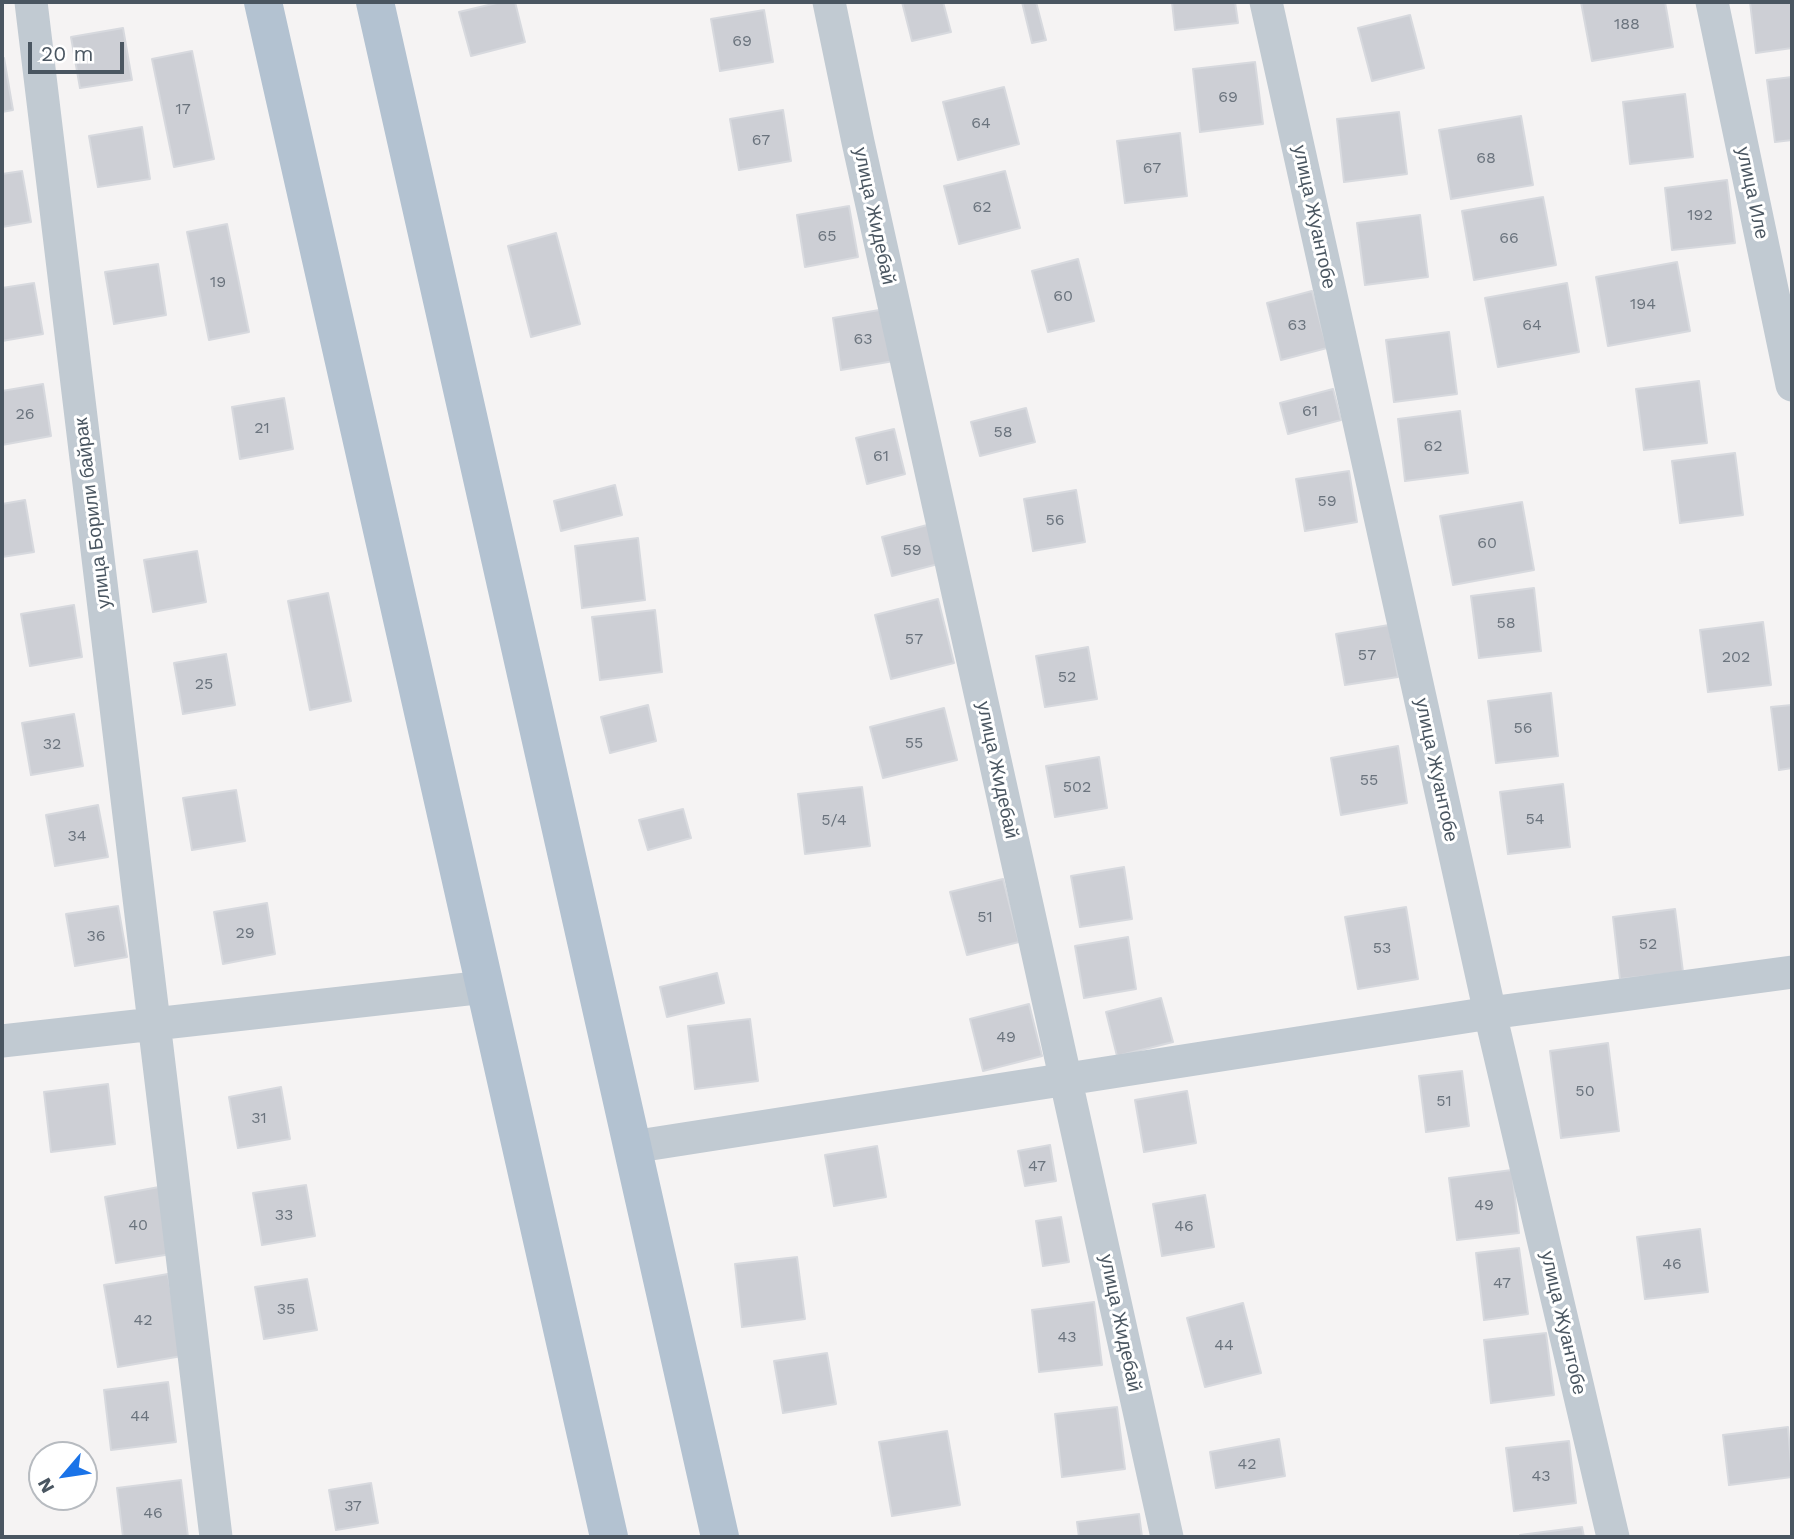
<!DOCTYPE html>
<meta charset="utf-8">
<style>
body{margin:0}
#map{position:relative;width:1794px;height:1539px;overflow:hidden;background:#f5f3f3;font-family:"Work Sans",sans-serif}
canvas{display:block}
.frame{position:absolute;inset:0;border:4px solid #4a5661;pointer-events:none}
.north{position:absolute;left:28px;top:1441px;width:70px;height:70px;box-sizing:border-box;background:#fff;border:2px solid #b7bbc0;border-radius:50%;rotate:241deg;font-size:19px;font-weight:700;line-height:28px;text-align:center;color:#4a5661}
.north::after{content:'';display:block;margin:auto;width:24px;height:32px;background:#1a73e8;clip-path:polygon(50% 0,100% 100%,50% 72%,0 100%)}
.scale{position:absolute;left:28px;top:42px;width:96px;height:32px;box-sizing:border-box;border:4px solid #4a5661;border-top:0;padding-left:9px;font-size:21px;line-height:24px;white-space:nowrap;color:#4a5661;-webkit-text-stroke:5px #fff;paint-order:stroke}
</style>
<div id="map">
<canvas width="1794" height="1539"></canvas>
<div class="frame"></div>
<div class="north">N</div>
<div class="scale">20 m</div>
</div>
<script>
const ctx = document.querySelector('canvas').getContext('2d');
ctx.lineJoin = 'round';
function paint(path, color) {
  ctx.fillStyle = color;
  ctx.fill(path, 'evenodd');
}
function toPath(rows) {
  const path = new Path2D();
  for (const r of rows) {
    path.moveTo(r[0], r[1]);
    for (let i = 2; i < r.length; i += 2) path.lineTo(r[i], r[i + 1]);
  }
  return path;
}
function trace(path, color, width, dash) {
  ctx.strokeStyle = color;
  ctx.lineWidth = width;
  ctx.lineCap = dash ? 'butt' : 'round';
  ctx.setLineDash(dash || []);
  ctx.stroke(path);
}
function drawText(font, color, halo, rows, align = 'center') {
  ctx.font = font + ' "Work Sans",sans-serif';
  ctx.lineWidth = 6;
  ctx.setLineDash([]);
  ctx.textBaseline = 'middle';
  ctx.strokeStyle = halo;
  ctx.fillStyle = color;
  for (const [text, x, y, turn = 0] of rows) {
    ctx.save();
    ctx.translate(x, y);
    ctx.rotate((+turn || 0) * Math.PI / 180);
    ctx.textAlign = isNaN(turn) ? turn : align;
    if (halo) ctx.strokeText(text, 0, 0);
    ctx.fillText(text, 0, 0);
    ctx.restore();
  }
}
const building = toPath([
 [501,2,515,2,525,42,471,56,459,12,501,2],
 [902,2,943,2,951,32,912,41,902,2],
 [1022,2,1036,2,1046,40,1032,43,1022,2],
 [1172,2,1235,2,1238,23,1175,30,1172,2],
 [1581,2,1665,2,1673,47,1592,61,1581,2],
 [1750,2,1792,2,1792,48,1756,53,1750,2],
 [764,10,773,62,720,71,711,19,764,10],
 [1410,15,1424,68,1372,81,1358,28,1410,15],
 [123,28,132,80,80,88,71,37,123,28],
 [192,51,214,159,174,167,152,59,192,51],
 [4,58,13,110,2,112,2,59,4,58],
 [1255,62,1263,124,1200,132,1193,69,1255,62],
 [1792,77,1792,140,1775,142,1767,80,1792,77],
 [1004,87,1019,144,958,160,943,102,1004,87],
 [1685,94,1693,157,1630,164,1623,102,1685,94],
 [783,110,791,161,739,170,730,119,783,110],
 [1399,112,1407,174,1344,182,1337,119,1399,112],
 [1521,116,1533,185,1451,199,1439,130,1521,116],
 [142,127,150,179,98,187,89,136,142,127],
 [1180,133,1187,196,1125,203,1117,141,1180,133],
 [22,171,31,222,2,227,2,174,22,171],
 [1005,171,1020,228,959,244,944,186,1005,171],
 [1727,180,1735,243,1672,250,1665,188,1727,180],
 [1543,197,1556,265,1474,280,1462,211,1543,197],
 [849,206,858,257,805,267,797,215,849,206],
 [1420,215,1428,277,1365,285,1357,223,1420,215],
 [227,224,249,332,209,340,187,232,227,224],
 [556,233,580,324,531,337,508,246,556,233],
 [1078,259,1094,321,1048,332,1032,271,1078,259],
 [1677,262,1690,331,1608,346,1596,277,1677,262],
 [158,264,166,315,114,324,105,272,158,264],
 [34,283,43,334,2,341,2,288,34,283],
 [1567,283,1579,352,1498,367,1485,298,1567,283],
 [1312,291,1327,348,1281,360,1267,303,1312,291],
 [885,309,894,361,841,370,833,318,885,309],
 [1449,332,1457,394,1394,402,1386,340,1449,332],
 [1699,381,1707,443,1644,450,1636,389,1699,381],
 [43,384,51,436,2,445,2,391,43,384],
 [1333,389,1341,420,1288,434,1280,403,1333,389],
 [284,398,293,449,240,459,232,407,284,398],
 [1026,408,1035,442,980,456,971,422,1026,408],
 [1460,411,1468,473,1405,481,1398,419,1460,411],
 [894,429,905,474,867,484,856,438,894,429],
 [1735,453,1743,515,1680,523,1672,461,1735,453],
 [1349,471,1357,522,1305,531,1296,479,1349,471],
 [615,485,622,515,561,531,554,501,615,485],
 [1076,490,1085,542,1033,551,1024,499,1076,490],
 [25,500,34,552,2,557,2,504,25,500],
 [1522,502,1534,570,1453,585,1440,516,1522,502],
 [931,524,942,563,892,576,882,537,931,524],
 [638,538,645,600,582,608,575,546,638,538],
 [197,551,206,602,153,612,144,560,197,551],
 [1534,588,1541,651,1479,658,1471,596,1534,588],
 [328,593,351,701,310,710,288,601,328,593],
 [938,599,954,663,891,679,875,615,938,599],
 [74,605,82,657,30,666,21,614,74,605],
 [655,610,662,672,600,680,592,617,655,610],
 [1763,622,1771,685,1708,692,1700,630,1763,622],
 [1389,625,1398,677,1345,685,1336,634,1389,625],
 [1088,647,1097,699,1045,707,1036,656,1088,647],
 [226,654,235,705,183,714,174,663,226,654],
 [1551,693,1558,756,1496,763,1488,701,1551,693],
 [648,705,656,741,610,753,601,717,648,705],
 [1792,705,1792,768,1779,770,1771,707,1792,705],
 [944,708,957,760,883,778,870,727,944,708],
 [74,714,83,766,31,775,22,723,74,714],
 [1398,746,1407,803,1341,815,1331,758,1398,746],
 [1099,757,1107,808,1055,817,1046,766,1099,757],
 [1563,784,1570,847,1508,854,1500,792,1563,784],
 [862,787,870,846,805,854,798,794,862,787],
 [236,790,245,841,192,850,183,798,236,790],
 [98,805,108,857,55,866,46,815,98,805],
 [683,809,691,838,648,850,639,820,683,809],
 [1124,867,1132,919,1080,927,1071,876,1124,867],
 [1003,879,1019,942,967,955,950,892,1003,879],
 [267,903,275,954,223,964,214,912,267,903],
 [118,906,127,957,75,966,66,914,118,906],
 [1406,907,1418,979,1358,989,1345,917,1406,907],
 [1675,909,1683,972,1620,979,1613,917,1675,909],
 [1128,937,1136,989,1084,998,1075,946,1128,937],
 [717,973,724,1003,667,1017,660,987,717,973],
 [1161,998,1173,1042,1117,1056,1106,1012,1161,998],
 [1029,1004,1042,1056,983,1071,970,1019,1029,1004],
 [750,1019,758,1081,695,1089,688,1026,750,1019],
 [1608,1043,1619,1131,1561,1138,1550,1051,1608,1043],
 [1462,1071,1469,1126,1426,1132,1419,1076,1462,1071],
 [108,1084,115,1144,51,1152,44,1092,108,1084],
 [281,1087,290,1139,238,1148,229,1097,281,1087],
 [1187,1091,1196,1143,1144,1152,1135,1100,1187,1091],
 [1050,1145,1056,1181,1025,1186,1018,1151,1050,1145],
 [877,1146,886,1197,834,1206,825,1155,877,1146],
 [1512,1170,1519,1233,1457,1240,1449,1178,1512,1170],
 [306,1185,315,1236,262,1245,253,1193,306,1185],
 [159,1187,171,1254,116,1263,105,1197,159,1187],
 [1205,1195,1214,1247,1162,1256,1153,1204,1205,1195],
 [1061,1217,1069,1262,1043,1266,1036,1221,1061,1217],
 [1700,1229,1708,1292,1645,1299,1637,1237,1700,1229],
 [1519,1248,1528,1314,1484,1320,1476,1253,1519,1248],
 [797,1257,805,1319,742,1327,735,1264,797,1257],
 [168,1274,182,1356,118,1367,104,1285,168,1274],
 [307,1279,317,1330,264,1339,255,1287,307,1279],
 [1094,1302,1102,1365,1039,1372,1032,1310,1094,1302],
 [1243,1303,1261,1373,1205,1387,1187,1318,1243,1303],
 [1546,1333,1554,1395,1491,1403,1484,1340,1546,1333],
 [827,1353,836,1404,783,1413,774,1361,827,1353],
 [168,1382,176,1442,111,1450,104,1390,168,1382],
 [1117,1407,1125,1469,1062,1477,1055,1414,1117,1407],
 [1788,1427,1792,1477,1729,1485,1723,1435,1788,1427],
 [947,1431,960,1505,892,1516,879,1442,947,1431],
 [1279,1439,1285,1476,1216,1488,1210,1452,1279,1439],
 [1569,1441,1576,1503,1514,1511,1506,1448,1569,1441],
 [181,1480,188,1537,123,1537,117,1488,181,1480],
 [371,1483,378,1523,336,1530,329,1490,371,1483],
 [1139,1514,1142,1537,1079,1537,1077,1522,1139,1514],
 [1582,1527,1584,1537,1520,1537,1520,1535,1582,1527]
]);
const minor = toPath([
 [31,2,216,1537],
 [829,2,858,142,1167,1537],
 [1266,2,1490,1013,1613,1537],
 [1712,2,1792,385],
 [2,1041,485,987],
 [632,1147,1490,1013,1792,972]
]);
const primary = toPath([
 [263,2,609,1537],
 [375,2,720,1537]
]);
const numberNames = [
 ["188",1627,24],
 ["69",742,41],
 ["69",1228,97],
 ["17",183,109],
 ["64",981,123],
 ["67",761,140],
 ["68",1486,158],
 ["67",1152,168],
 ["62",982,207],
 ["192",1700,215],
 ["65",827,236],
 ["66",1509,238],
 ["19",218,282],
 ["60",1063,296],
 ["194",1643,304],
 ["63",1297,325],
 ["64",1532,325],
 ["63",863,339],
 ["61",1310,411],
 ["26",25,414],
 ["21",262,428],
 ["58",1003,432],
 ["62",1433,446],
 ["61",881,456],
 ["59",1327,501],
 ["56",1055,520],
 ["60",1487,543],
 ["59",912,550],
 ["58",1506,623],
 ["57",914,639],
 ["57",1367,655],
 ["202",1736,657],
 ["52",1067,677],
 ["25",204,684],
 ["56",1523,728],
 ["55",914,743],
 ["32",52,744],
 ["55",1369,780],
 ["502",1077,787],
 ["54",1535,819],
 ["5/4",834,820],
 ["34",77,836],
 ["51",985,917],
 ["29",245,933],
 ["36",96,936],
 ["52",1648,944],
 ["53",1382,948],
 ["49",1006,1037],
 ["50",1585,1091],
 ["51",1444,1101],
 ["31",259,1118],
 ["47",1037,1166],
 ["49",1484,1205],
 ["33",284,1215],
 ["40",138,1225],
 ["46",1184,1226],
 ["46",1672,1264],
 ["47",1502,1283],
 ["35",286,1309],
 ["42",143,1320],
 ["43",1067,1337],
 ["44",1224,1345],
 ["44",140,1416],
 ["42",1247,1464],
 ["43",1541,1476],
 ["37",353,1506],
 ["46",153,1513]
];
const streetNames = [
 ["улица Иле",1752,193,78],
 ["улица Жидебай",874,216,78],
 ["улица Жуантобе",1314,217,78],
 ["улица Борили байрак",93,513,-97],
 ["улица Жидебай",997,770,78],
 ["улица Жуантобе",1436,770,78],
 ["улица Жидебай",1120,1323,78],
 ["улица Жуантобе",1563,1323,77]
];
paint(building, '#cdcfd5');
trace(building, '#d7d9de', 2);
trace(minor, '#c1cad2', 33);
trace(primary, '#b3c2d1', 38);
drawText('16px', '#6b747e', null, numberNames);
drawText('19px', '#4a5661', '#fff', streetNames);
</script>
